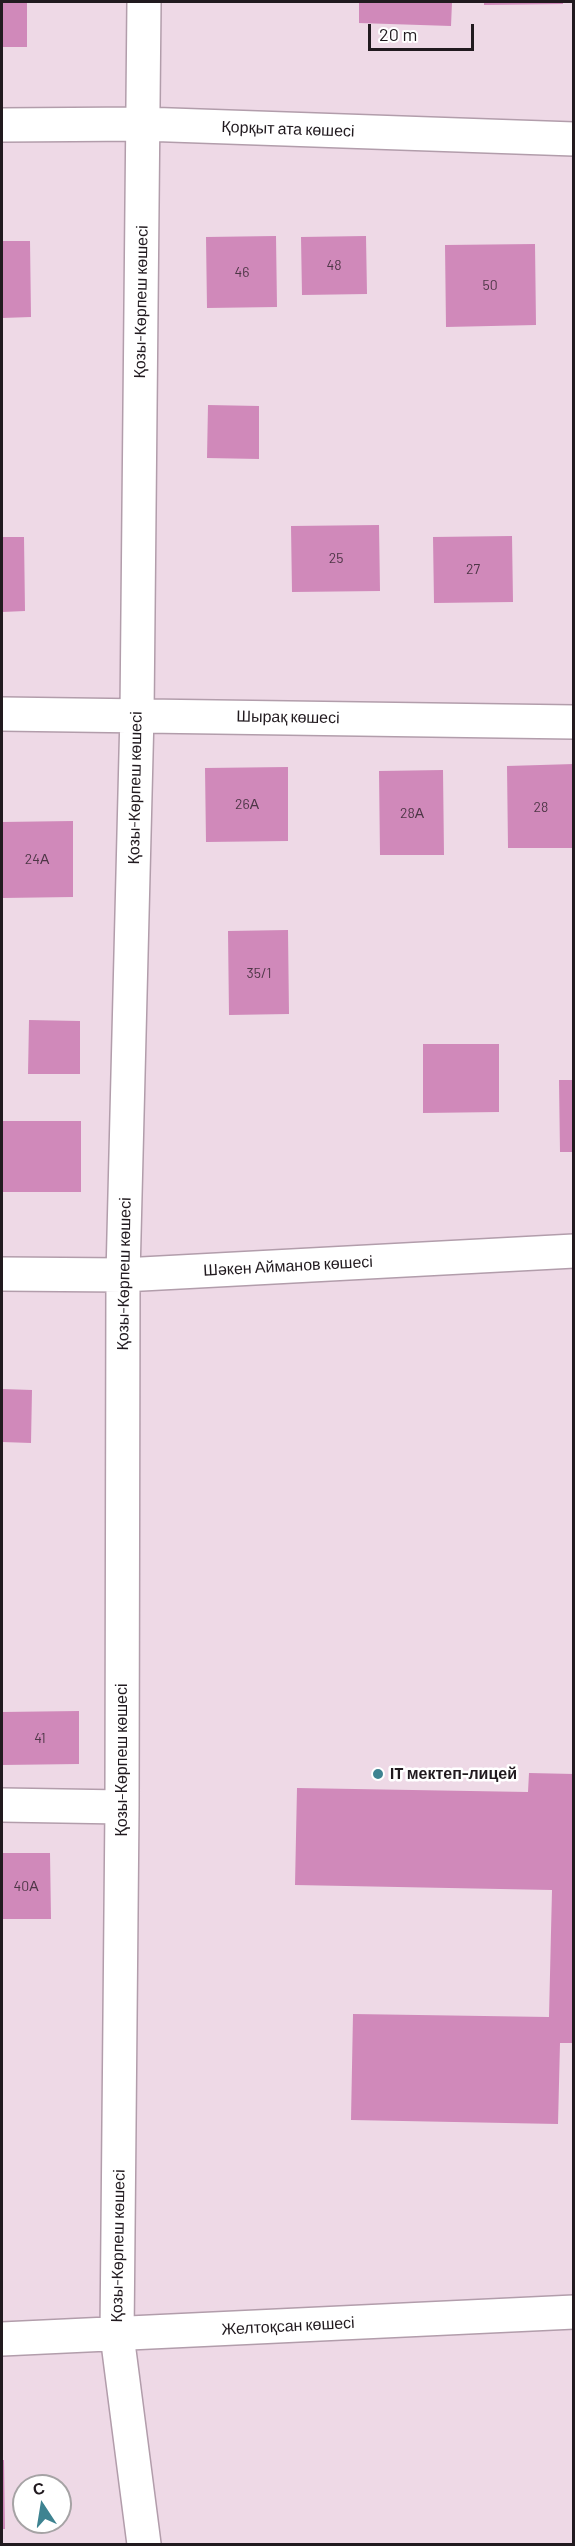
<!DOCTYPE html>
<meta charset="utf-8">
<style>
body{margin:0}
#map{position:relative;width:575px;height:2546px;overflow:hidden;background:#eed9e6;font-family:Barlow,sans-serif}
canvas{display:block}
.frame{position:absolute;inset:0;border:3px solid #211a1f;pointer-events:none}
.north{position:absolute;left:12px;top:2474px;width:60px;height:60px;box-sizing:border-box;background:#fff;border:2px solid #a6a3a5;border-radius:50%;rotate:348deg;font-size:16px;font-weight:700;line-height:24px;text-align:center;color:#211a1f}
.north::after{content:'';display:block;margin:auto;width:21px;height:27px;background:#3e8391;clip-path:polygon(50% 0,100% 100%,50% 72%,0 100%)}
.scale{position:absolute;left:368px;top:24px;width:106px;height:27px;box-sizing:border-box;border:3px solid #211a1f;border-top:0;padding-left:8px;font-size:18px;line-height:21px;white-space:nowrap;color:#211a1f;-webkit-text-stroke:4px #fff;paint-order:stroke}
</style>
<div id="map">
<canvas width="575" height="2546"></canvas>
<div class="frame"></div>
<div class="north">С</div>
<div class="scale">20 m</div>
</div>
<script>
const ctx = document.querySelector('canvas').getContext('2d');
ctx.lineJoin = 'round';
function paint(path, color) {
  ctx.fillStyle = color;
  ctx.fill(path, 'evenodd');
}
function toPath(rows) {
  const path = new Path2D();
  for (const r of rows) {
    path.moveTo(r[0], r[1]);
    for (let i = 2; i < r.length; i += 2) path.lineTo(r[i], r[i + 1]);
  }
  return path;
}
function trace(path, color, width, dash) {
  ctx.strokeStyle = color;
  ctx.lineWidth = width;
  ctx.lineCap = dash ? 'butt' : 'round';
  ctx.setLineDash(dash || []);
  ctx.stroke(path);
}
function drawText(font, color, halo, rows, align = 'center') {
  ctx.font = font + ' Barlow,sans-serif';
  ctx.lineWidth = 5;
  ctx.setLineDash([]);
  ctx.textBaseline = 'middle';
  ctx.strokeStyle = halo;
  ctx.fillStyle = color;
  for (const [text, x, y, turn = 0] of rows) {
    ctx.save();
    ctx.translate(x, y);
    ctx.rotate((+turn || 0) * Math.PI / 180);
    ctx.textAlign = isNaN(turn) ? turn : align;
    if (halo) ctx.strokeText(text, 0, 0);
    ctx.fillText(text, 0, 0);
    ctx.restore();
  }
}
const building = toPath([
 [2,2,27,2,27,47,2,47],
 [359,2,452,2,451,26,359,23],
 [484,2,563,2,563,4,484,5],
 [276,236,277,307,207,308,206,237],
 [366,236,367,294,302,295,301,237],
 [2,241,30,241,31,317,2,318],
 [535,244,536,325,446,327,445,245],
 [208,405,259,406,259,459,207,458],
 [379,525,380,591,292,592,291,526],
 [512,536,513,602,434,603,433,537],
 [2,537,24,537,25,611,2,612],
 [574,764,574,848,508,848,507,766],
 [288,767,288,841,206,842,205,768],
 [443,770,444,855,380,855,379,771],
 [73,821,73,897,2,898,2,822],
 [288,930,289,1014,229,1015,228,931],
 [29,1020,80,1021,80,1074,28,1074],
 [423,1044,499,1044,499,1112,423,1113],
 [559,1080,574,1080,574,1152,560,1152],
 [2,1121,81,1121,81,1192,2,1192],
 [2,1389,32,1390,31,1443,2,1442],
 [79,1711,79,1764,2,1765,2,1712],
 [529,1773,574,1774,574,2043,560,2043,558,2124,351,2120,353,2014,549,2017,552,1890,295,1885,297,1788,528,1792],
 [2,1853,50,1853,51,1919,2,1919],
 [2,2460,4,2460,5,2529,2,2529]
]);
const minor = toPath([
 [2,125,142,124,574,139],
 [2,714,574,722],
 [2,1274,123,1275,574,1251],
 [2,1805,122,1807],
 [2,2339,574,2312],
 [144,2544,117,2335,122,1807,123,1275,137,714,144,2]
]);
const markers = [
 [378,1774,6,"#3e8391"]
];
const numberNames = [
 ["48",334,265],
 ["46",242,272],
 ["50",490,285],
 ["25",336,558],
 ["27",473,569],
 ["26А",247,804],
 ["28",541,807],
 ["28А",412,813],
 ["24А",37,859],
 ["35/1",259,973],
 ["41",40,1738],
 ["40А",26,1886]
];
const streetNames = [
 ["Қорқыт ата көшесі",288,129,2],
 ["Қозы-Көрпеш көшесі",141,302,-89],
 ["Шырақ көшесі",288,717,1],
 ["Қозы-Көрпеш көшесі",135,788,-89],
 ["Шәкен Айманов көшесі",288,1266,-3],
 ["Қозы-Көрпеш көшесі",124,1274,-89],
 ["Қозы-Көрпеш көшесі",122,1760,-90],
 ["Қозы-Көрпеш көшесі",118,2246,-89],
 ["Желтоқсан көшесі",288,2326,-3]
];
const poiNames = [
 ["IT мектеп-лицей",390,1774]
];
paint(building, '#d089ba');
trace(minor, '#b29dab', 36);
trace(minor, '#fff', 33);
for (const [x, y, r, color] of markers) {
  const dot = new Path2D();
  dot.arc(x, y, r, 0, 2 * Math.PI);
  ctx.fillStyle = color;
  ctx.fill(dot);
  trace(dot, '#fff', 2);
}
drawText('14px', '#4d3646', null, numberNames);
drawText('16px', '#211a1f', '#fff', streetNames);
drawText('bold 16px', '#211a1f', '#fff', poiNames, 'left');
</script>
